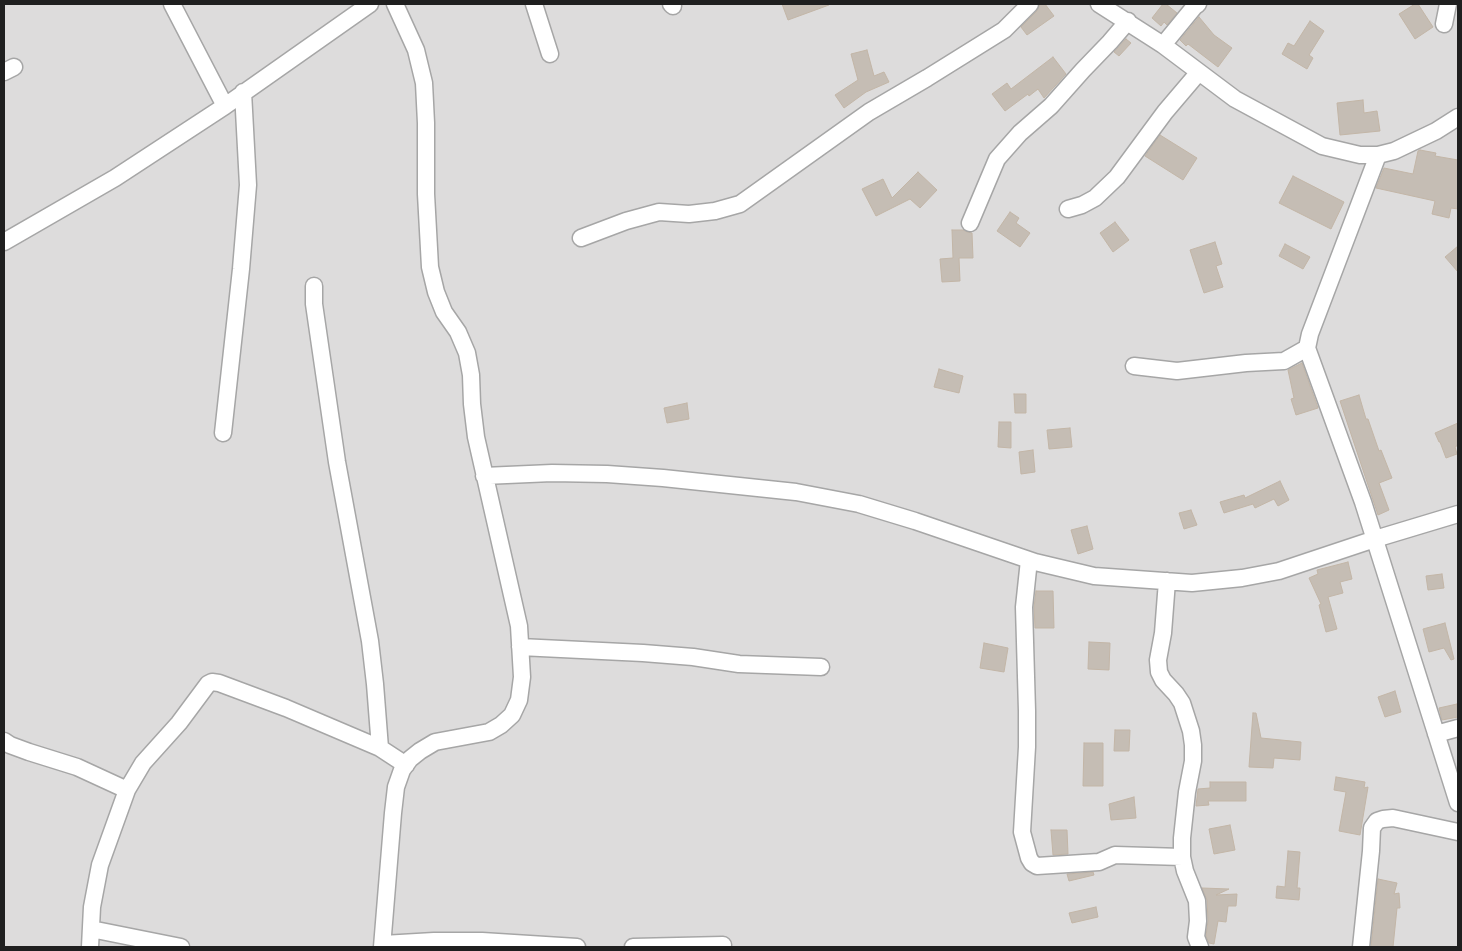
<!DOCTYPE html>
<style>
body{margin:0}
#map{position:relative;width:1462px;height:951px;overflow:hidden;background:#f0eee5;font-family:Rubik,sans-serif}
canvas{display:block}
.frame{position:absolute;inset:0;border:5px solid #1f1f1f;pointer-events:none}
</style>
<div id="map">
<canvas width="1462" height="951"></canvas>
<div class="frame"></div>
</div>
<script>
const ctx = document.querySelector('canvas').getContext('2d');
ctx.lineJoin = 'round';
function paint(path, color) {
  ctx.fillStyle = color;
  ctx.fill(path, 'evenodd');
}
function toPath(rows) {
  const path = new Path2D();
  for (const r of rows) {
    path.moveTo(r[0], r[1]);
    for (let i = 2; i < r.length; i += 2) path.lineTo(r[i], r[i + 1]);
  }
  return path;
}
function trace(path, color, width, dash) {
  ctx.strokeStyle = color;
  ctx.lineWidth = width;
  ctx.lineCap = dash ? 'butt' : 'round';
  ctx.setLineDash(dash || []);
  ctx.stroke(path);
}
const residential = toPath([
 [4,4,1458,4,1458,947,4,947]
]);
const building = toPath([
 [782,4,829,4,829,5,788,20,782,4],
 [1040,4,1045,4,1054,16,1027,35,1021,27,1037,11,1040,4],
 [1163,4,1166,4,1177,13,1167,25,1164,22,1161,26,1152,18,1163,4],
 [1415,4,1418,4,1433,27,1415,39,1399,14,1415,4],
 [1199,17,1214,35,1232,48,1218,67,1188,44,1186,46,1180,40,1199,17],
 [1310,21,1324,31,1309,55,1313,58,1307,69,1282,54,1288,43,1294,46,1310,21],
 [1126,39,1131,43,1119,56,1114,52,1126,39],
 [867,50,874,76,884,72,889,82,866,92,844,108,835,95,858,80,851,54,867,50],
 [1053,57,1066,74,1044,98,1038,89,1029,96,1028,94,1005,111,992,94,1007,83,1011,89,1053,57],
 [1363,100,1364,113,1377,111,1380,131,1340,135,1337,103,1363,100],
 [1160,135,1197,158,1183,180,1145,156,1160,135],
 [1420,150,1436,153,1435,156,1458,160,1458,209,1451,208,1449,218,1432,214,1435,201,1376,188,1384,168,1413,174,1418,151,1420,150],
 [918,172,937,190,920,208,910,199,876,216,862,189,883,179,892,198,918,172],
 [1293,176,1344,202,1331,229,1279,203,1293,176],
 [1010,212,1019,218,1016,223,1030,233,1020,247,997,231,1010,212],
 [1115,222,1129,240,1113,252,1100,233,1115,222],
 [952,230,963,230,967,232,972,233,973,258,959,258,960,281,942,282,940,259,953,258,952,230],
 [1215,242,1222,264,1216,266,1223,287,1204,293,1190,250,1215,242],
 [1285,244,1310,257,1303,269,1279,256,1285,244],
 [1458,246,1458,272,1445,257,1458,246],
 [1302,363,1318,408,1296,415,1291,399,1294,398,1288,370,1302,363],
 [939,369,963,376,959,393,934,387,939,369],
 [1014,394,1026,394,1026,413,1015,413,1014,394],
 [1359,395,1366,419,1368,419,1379,451,1381,450,1392,478,1379,483,1389,510,1378,515,1340,401,1359,395],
 [687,403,689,419,667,423,664,408,687,403],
 [999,422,1011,422,1011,448,998,447,999,422],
 [1458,423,1458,445,1455,447,1457,454,1446,458,1440,442,1439,442,1435,433,1458,423],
 [1070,428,1072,447,1049,449,1047,430,1070,428],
 [1033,450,1035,472,1021,474,1019,452,1033,450],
 [1280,481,1289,500,1278,506,1274,499,1255,508,1253,504,1224,513,1220,502,1244,495,1245,498,1280,481],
 [1191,510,1197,525,1184,529,1179,513,1191,510],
 [1087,526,1093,549,1078,554,1071,530,1087,526],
 [1348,562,1352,579,1340,582,1343,593,1328,597,1337,629,1326,632,1319,605,1321,604,1309,578,1318,574,1317,570,1348,562],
 [1442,574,1444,588,1428,590,1426,576,1442,574],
 [1036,591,1053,591,1054,628,1035,628,1034,607,1036,591],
 [1445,623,1454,659,1451,660,1444,648,1429,652,1423,629,1445,623],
 [1089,642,1110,643,1109,670,1088,669,1089,642],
 [984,643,1008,648,1004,672,980,668,984,643],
 [1395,691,1401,712,1385,717,1378,697,1395,691],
 [1457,704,1458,717,1442,720,1439,708,1457,704],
 [1253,713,1256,713,1261,738,1301,742,1300,760,1274,758,1273,768,1249,767,1253,713],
 [1115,730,1130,730,1129,751,1114,751,1115,730],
 [1084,743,1103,743,1103,786,1083,786,1084,743],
 [1336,777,1365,782,1364,788,1368,787,1360,835,1339,831,1346,792,1334,790,1336,777],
 [1210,782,1246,782,1246,801,1208,801,1209,805,1196,806,1198,789,1210,788,1210,782],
 [1134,797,1136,818,1111,820,1109,804,1134,797],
 [1230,825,1235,850,1214,854,1209,829,1230,825],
 [1051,830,1067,830,1068,854,1053,855,1051,830],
 [1288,851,1300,852,1297,888,1300,888,1299,900,1276,898,1277,886,1285,887,1288,851],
 [1093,872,1094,875,1069,881,1067,874,1093,872],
 [1378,879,1397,883,1394,894,1399,893,1400,908,1397,908,1393,947,1371,947,1378,879],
 [1202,888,1229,889,1216,895,1237,894,1236,906,1228,906,1226,922,1218,921,1214,944,1209,943,1206,936,1208,921,1207,900,1202,888],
 [1096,907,1098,917,1072,923,1069,913,1096,907]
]);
const minor = toPath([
 [172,4,225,106],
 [534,4,550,54],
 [671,4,673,6],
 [1099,4,1163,45,1235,99,1322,146,1360,155,1378,155,1394,151,1436,131,1458,117],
 [1444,24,1448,4],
 [1163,45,1195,6,1198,4],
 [4,72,14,67],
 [1378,155,1310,334,1307,348,1363,502,1458,803],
 [1068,209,1082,205,1095,198,1117,177,1165,112,1199,72],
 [970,223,997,159,1020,133,1051,106,1083,70,1110,42,1128,21],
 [581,238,626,221,659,212,689,214,715,211,740,204,869,112,927,78,1004,30,1030,4],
 [4,242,115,178,225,106,370,4],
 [314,286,314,304,337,462,370,641,375,684,380,748],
 [1134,366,1177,371,1246,363,1284,361,1307,348],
 [223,433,241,269,248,185,243,92],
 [484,476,552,473,607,474,663,478,796,492,859,504,915,521,1035,562,1094,576,1192,583,1242,578,1279,571,1375,539,1458,514],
 [1029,560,1024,607,1027,711,1027,747,1022,832,1029,858,1032,863,1037,866,1099,862,1115,855,1182,857],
 [1167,581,1163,633,1158,660,1159,672,1163,680,1176,694,1182,703,1191,731,1193,745,1193,761,1187,792,1182,838,1182,857,1185,871,1197,901,1198,921,1196,937,1200,947],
 [520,647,643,653,693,657,739,664,821,667],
 [1436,734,1458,728],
 [4,741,10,745,29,752,77,767,127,790],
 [91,929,181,947],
 [383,944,434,941,482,941,577,947],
 [90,947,92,907,100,865,127,790,143,763,179,723,208,684,212,682,219,683,286,708,380,748,406,765],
 [382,947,393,813,396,787,402,770,410,759,420,751,435,742,489,732,501,725,512,715,519,700,522,677,519,626,476,437,472,404,471,375,467,353,458,332,444,312,436,292,430,267,426,194,426,123,424,83,416,50,395,4],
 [633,947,723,945],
 [1361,947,1371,851,1372,828,1377,821,1383,819,1393,818,1458,832]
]);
paint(residential, '#dddcdc');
paint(building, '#c5bdb4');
trace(building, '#c3b6a7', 1);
trace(minor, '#a6a6a6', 19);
trace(minor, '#fff', 16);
</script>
